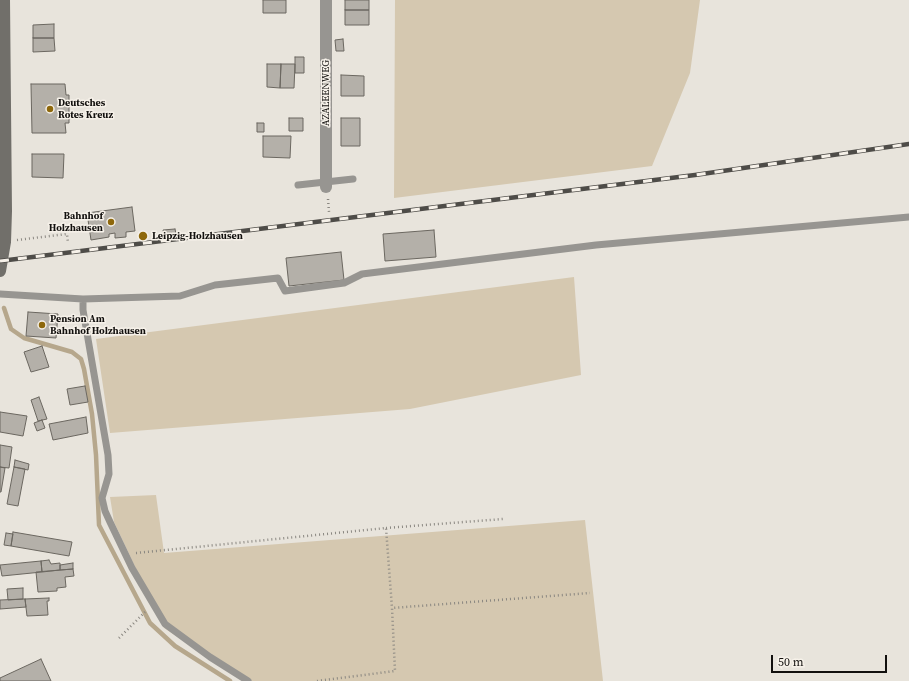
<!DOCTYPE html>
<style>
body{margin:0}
#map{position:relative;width:909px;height:681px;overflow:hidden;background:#e8e4dc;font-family:"Source Serif 4",serif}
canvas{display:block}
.scale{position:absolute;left:771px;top:655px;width:116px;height:18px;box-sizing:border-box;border:2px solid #12100e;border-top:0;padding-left:5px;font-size:12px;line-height:14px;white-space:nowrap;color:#12100e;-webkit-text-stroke:3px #f6f1e9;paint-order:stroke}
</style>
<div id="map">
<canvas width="909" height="681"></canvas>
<div class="scale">50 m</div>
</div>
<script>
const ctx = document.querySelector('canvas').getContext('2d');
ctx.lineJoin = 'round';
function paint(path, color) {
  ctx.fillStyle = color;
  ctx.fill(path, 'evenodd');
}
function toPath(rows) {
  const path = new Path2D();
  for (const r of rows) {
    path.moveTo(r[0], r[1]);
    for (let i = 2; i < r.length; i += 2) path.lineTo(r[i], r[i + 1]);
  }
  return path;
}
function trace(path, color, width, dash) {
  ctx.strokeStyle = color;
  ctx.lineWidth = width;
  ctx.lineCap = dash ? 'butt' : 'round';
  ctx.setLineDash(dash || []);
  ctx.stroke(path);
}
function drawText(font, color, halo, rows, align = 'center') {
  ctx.font = font + ' "Source Serif 4",serif';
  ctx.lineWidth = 3;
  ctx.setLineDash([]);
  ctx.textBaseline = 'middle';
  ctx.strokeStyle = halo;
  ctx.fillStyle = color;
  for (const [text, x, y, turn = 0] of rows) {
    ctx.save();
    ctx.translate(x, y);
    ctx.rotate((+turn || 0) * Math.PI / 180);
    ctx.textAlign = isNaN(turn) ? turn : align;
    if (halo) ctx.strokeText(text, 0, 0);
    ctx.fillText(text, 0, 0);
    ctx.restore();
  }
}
const green = toPath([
 [395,0,700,0,690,73,652,166,394,198],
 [574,277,581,375,410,409,110,433,96,339],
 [156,495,164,553,585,520,603,681,245,681,164,628,114,522,110,497]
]);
const stream = toPath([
 [4,308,11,329,24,338,72,352,81,359,84,369,92,414,96,455,99,525,150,623,175,646,230,681]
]);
const building = toPath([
 [263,0,286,0,286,13,263,13,263,0],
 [345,0,369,0,369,10,345,10,345,0],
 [345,10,369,10,369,25,345,25,345,10],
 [54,24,54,38,33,38,33,25,54,24],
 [33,38,54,38,55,51,33,52,33,38],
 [343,39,344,51,336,51,335,40,343,39],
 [295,57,304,57,304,73,295,73,295,57],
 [267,64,281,64,280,88,267,87,267,64],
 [281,64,295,64,294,88,280,88,281,64],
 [341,75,364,76,364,96,341,96,341,75],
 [31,84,65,84,66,95,69,95,69,123,65,123,66,133,32,133,31,84],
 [289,118,303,118,303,131,289,131,289,118],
 [341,118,360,118,360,146,341,146,341,118],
 [257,123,264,123,264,132,257,132,257,123],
 [263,136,291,136,290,158,263,157,263,136],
 [32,154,64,154,63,178,32,177,32,154],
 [132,207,135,231,126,232,126,237,115,238,115,233,109,234,109,237,91,240,87,213,132,207],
 [175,229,176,234,164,235,163,230,175,229],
 [434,230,436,257,385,261,383,234,434,230],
 [341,252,344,280,289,286,286,258,341,252],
 [28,312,58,314,56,338,26,336,28,312],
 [42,346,49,367,31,372,24,352,42,346],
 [85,386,88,402,70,405,67,389,85,386],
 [39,397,47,419,38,421,31,400,39,397],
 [0,412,27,416,23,436,0,432,0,412],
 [86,417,88,433,53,440,49,424,86,417],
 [42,420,45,428,37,431,34,423,42,420],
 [0,445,12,447,9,468,0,467,0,445],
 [15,460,29,464,28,470,14,467,15,460],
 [0,467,5,468,1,492,0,492,0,467],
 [14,467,25,469,18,506,7,504,14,467],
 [13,532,72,542,69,556,11,546,13,532],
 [6,533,13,534,11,546,4,545,6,533],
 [49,560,51,564,60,563,60,570,42,572,41,561,49,560],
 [41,561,42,572,2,576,0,565,41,561],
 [73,563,73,569,60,570,60,565,73,563],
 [73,569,74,576,65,577,66,587,57,588,57,591,38,592,36,572,73,569],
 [23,588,23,599,8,600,7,589,23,588],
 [49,598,49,601,47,601,48,615,27,616,25,599,49,598],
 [25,599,26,607,0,609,0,600,25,599],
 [41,659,51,681,0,681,0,678,41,659]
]);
const path = toPath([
 [328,199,329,212],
 [17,240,67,234,68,243],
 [386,528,503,519],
 [136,553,386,528,392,608],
 [119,638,145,612],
 [317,681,395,671,392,608,590,593]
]);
const lane = toPath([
 [298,185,353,179],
 [0,294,83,299,180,296,215,285,278,278,285,291,344,283,362,274,596,245,909,217],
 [83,299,83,310,108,455,109,474,102,498,105,511,110,522,132,568,165,624,210,657,248,681]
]);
const street = toPath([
 [326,187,326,0]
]);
const secondary = toPath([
 [0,271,5,242,6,211,4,0]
]);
const rail = toPath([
 [0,261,695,175,909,144]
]);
const markers = [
 [50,109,4,"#8e680c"],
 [111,222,4,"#8e680c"],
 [143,236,5,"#8e680c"],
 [42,325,4,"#8e680c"]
];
const streetNames = [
 ["AZALEENWEG",326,93,-90]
];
const poiNames = [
 ["Deutsches",58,103],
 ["Rotes Kreuz",58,115],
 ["Bahnhof",103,216,"right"],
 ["Holzhausen",103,228,"right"],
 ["Leipzig-Holzhausen",152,236],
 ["Pension Am",50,319],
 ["Bahnhof Holzhausen",50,331]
];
paint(green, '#d5c8b0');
trace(stream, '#b6a78c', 4.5);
paint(building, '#b4b0a9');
trace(building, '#6b6760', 1);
trace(path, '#8a8781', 2.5, [1, 3]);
trace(lane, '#979591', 7);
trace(street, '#979591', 12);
trace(secondary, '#716f6a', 12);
trace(rail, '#4e4c48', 4.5);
trace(rail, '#f6f1e9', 3, [9]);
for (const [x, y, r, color] of markers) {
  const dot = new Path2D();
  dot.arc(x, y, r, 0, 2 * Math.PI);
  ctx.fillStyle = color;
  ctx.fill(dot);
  trace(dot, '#f6f1e9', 1.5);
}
drawText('10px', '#12100e', '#f6f1e9', streetNames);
drawText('bold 10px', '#12100e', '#f6f1e9', poiNames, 'left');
</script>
